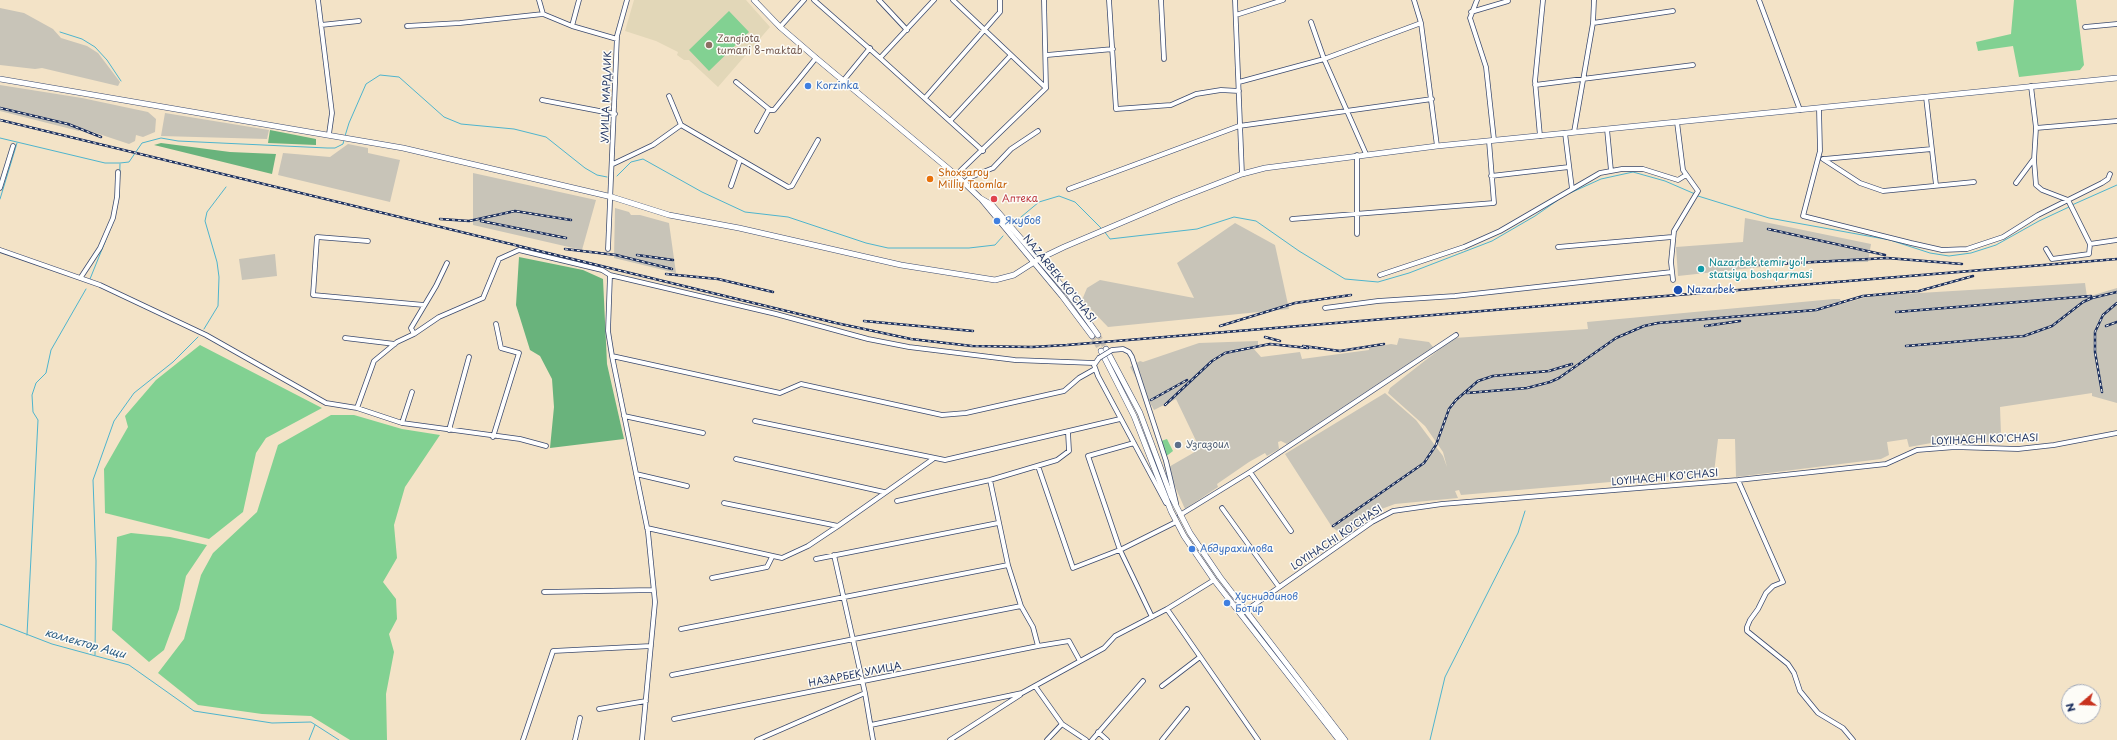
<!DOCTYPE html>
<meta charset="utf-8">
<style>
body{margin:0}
#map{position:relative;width:2117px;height:740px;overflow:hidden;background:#f3e3c7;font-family:"Playpen Sans",sans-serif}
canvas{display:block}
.north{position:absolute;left:2061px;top:684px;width:40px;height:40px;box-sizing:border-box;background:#fdfcf7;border:1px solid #a3aaba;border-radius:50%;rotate:251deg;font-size:11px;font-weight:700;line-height:16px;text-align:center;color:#1b2f5e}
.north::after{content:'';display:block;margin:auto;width:14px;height:18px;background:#c8321e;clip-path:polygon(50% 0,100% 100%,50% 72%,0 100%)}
</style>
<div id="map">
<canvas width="2117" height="740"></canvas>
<div class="north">N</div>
</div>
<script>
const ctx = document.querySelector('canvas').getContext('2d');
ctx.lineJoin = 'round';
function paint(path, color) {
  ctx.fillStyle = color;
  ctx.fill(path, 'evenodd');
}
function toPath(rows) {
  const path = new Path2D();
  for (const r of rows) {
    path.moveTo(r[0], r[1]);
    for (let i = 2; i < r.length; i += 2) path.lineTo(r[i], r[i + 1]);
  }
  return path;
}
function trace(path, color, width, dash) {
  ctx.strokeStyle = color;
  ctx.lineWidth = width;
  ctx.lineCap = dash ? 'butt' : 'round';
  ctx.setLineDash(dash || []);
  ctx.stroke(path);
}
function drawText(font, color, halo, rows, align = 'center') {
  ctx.font = font + ' "Playpen Sans",sans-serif';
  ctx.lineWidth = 3;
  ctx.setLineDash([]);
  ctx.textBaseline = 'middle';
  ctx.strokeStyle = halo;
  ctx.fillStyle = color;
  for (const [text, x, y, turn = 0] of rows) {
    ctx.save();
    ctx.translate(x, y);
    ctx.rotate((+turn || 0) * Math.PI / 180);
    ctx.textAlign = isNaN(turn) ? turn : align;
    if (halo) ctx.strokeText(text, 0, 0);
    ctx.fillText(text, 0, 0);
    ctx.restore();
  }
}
const built = toPath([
 [634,0,746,0,770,27,718,87,689,60,684,60,677,55,678,52,656,41,625,31]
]);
const industrial = toPath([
 [0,8,24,13,53,29,61,38,87,46,98,53,120,82,118,86,42,68,35,69,0,65],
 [0,85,82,98,148,112,156,119,155,132,143,137,136,135,135,141,129,144,81,128,79,131,0,111],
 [165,113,269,130,267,139,161,136],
 [348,144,368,148,368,153,400,160,390,202,278,175,283,153,330,157],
 [473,173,596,200,582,250,473,225],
 [615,208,629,212,631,215,640,215,669,223,676,273,614,258],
 [1745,218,1871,244,1868,262,1798,263,1678,276,1676,247,1743,242],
 [1235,223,1275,245,1289,309,1108,327,1082,300,1087,288,1100,280,1194,298,1177,263],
 [275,254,277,276,242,280,239,259],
 [2085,283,2087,297,2117,288,2117,403,2092,396,2092,393,2000,407,2001,434,1993,435,1992,442,1937,442,1909,447,1907,439,1887,442,1889,455,1881,459,1736,477,1735,439,1718,439,1714,473,1461,495,1459,490,1455,491,1458,498,1395,504,1376,511,1344,536,1332,527,1285,454,1385,393,1416,420,1443,456,1447,467,1443,452,1425,426,1388,393,1390,388,1454,338,1588,329,1587,322,1834,299,1840,299,1842,304,1870,296],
 [1399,338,1429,342,1433,347,1287,444,1281,441,1278,442,1279,449,1267,456,1265,453,1249,462,1217,484,1218,487,1185,509,1167,468,1200,449,1176,399,1154,410,1130,367,1140,361,1143,362,1199,343,1258,341,1258,347,1253,348,1261,357,1300,352,1302,359,1369,350,1369,348,1391,344,1397,345]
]);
const green = toPath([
 [2014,0,2076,0,2084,65,2080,70,2019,77,2013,46,1978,51,1976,42,2011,34],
 [729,11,749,32,709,71,689,50],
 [200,345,322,408,266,438,256,453,243,512,209,539,105,513,104,469,128,427,125,416,156,380],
 [331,415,354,415,402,429,440,435,405,487,394,525,397,558,383,582,396,599,397,619,389,634,394,652,386,694,387,740,350,740,311,716,262,714,198,705,158,673,184,639,201,575,213,553,257,512,278,445],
 [1167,439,1173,451,1164,458,1158,442],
 [131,533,170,537,207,545,186,576,179,609,164,650,149,662,112,630,117,537]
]);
const forest = toPath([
 [270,130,316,139,316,145,268,143],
 [161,143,230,152,276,154,272,174,154,145],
 [519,257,583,270,603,279,607,364,624,439,550,448,554,407,552,379,540,356,530,350,516,305]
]);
const stream = toPath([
 [60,32,82,39,95,47,107,60,121,81],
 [345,136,349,123,366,84,380,75,399,77,444,117,461,124,514,129,546,137,585,168,597,175,607,177],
 [0,138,105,163,120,163,129,162,142,143,161,138,178,141,327,148,335,148,343,144,344,140],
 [617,176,631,162,643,159,702,192,745,212,788,217,866,243,888,248,969,248,995,245,1003,236],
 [1570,193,1601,179,1633,172,1665,181,1695,194],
 [1698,196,1769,218,1890,240,1930,253,1949,256,1971,253,1996,245,2039,221,2069,207],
 [119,197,120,164],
 [0,199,17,143],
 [2072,205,2117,185],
 [1021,217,1039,202,1059,196,1075,202,1102,229],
 [1104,231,1110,239,1197,229,1234,217,1256,221,1299,251,1345,279,1378,282,1409,273,1492,241,1535,216,1558,200],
 [90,279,111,227],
 [204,329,218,306,219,277,217,262,205,221,207,212,226,187],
 [0,624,52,644,129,665,194,711,272,723,311,722,339,740],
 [27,635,38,420,33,412,32,395,36,383,46,373,51,350,86,289],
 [95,655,96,561,93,480,114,421,134,393,173,362,198,337],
 [309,740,315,725],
 [1430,740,1445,677,1518,533,1525,511]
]);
const majorTunnel = toPath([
 [1098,335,1106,349],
 [1092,336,1101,351]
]);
const minor = toPath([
 [318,0,332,113,329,134],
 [539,0,543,14],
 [814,0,880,58,983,151],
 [879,0,907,30],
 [953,0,1046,88],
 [1109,0,1116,109,1171,105,1196,94,1221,90,1239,91],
 [1161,0,1164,59],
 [1235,0,1242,174],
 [1414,0,1421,23,1437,146],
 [1477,0,1470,18,1486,67,1494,140],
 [1759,0,1800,110],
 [1471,12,1508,1],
 [1236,15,1283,0],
 [1311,22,1324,59,1366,154],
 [1593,23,1673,11],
 [321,25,359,21],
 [407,26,460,23,543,14,572,26,617,39],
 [572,26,579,0],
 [780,27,804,0],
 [2085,27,2117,24],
 [1047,55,1113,49],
 [880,58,934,0],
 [843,81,870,48],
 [736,82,770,110,774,110,816,58],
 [1239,82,1324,59,1421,23],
 [1535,85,1693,65],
 [2031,86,2036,128,2034,160,2036,185,2042,190,2068,200,2090,244],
 [669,96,681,125,788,187,792,186,818,140],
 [1926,97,1936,185],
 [925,98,1000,12,1000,0],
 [542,100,615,114],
 [1819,108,1820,151,1803,216,1911,243,1942,250,1967,249,2003,237,2038,215,2102,183,2108,179,2110,174],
 [950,121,1010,56],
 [2036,128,2117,121],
 [1607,129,1611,171],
 [757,131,769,109],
 [1574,132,1593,23,1594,0],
 [1565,133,1572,189],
 [1540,136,1535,81,1543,0],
 [1823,159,1860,183,1883,191,1974,182],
 [1824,159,1932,149],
 [613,164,653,145,681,125],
 [956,175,1046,88,1044,0],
 [1491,176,1569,167],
 [964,183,971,177,993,168,1011,149,1038,131],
 [2016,183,2033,160],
 [731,186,740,160],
 [0,188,13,146],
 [1069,189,1239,126,1432,99],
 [1292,219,1494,203,1489,141],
 [1357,234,1357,155],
 [368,241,317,237,313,295,424,305],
 [1558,247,1672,237],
 [608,249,617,36,627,0],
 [2046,249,2052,259,2089,254,2090,244,2117,240],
 [0,250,100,285,206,335,326,403,357,408,402,423,520,439,546,446],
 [610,275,608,331,612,356,648,532,655,602,642,740],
 [1380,275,1464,247,1500,231,1600,173,1622,169,1643,169,1678,180,1686,175],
 [81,277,100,248,113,218,117,197,118,172],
 [1673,280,1671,262,1674,231,1698,191,1683,170,1677,122],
 [1325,308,1378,301,1455,296,1672,272],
 [414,334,411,328,436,286,447,263],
 [345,338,395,344],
 [1112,350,1123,349,1129,352,1132,357,1166,461,1176,503],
 [612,356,780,393,801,384,942,415,966,413,1064,391,1079,378,1095,369],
 [1099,358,1094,365,1098,376,1166,503],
 [357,408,374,361,397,342,414,334,439,317,483,298,499,259,519,250,602,270,610,275,776,314,868,339,909,347,1015,360,1094,363],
 [624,416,703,433],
 [755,421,945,460,1120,419],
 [402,423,412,392],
 [449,430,469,357],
 [493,437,519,353,501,348,496,324],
 [1134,443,1088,456,1120,550,1152,617],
 [736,459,884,492],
 [1038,466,1073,568,1122,549,1176,522],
 [1250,472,1291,531],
 [636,474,687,486],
 [990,480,1008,565,1021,606,1033,627,1038,646,1069,641,1080,661],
 [1738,480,1783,582,1773,586,1766,593,1758,609,1750,620,1747,627,1747,631,1788,664,1794,673,1800,691,1818,713,1843,728,1853,740],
 [897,501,990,480,1057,460,1069,451,1068,432],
 [724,503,838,526],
 [1222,508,1279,587],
 [1180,515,1250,472,1456,335],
 [647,528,782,558,808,546,838,526,933,459],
 [834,555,865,693,873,740],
 [816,559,998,523],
 [712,578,767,567,772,557],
 [544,592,653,590],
 [1167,609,1258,740],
 [1241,614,1372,522,1393,511,1442,504,1738,480,1886,464,1917,450,1955,447,2018,449,2054,445,2117,433],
 [681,629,1008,565],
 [672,675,1021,606],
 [1035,686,1062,724,1086,740],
 [1162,686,1200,657],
 [599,709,646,701],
 [674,719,1038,646],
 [871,725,1022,693,1104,648,1115,636,1167,609,1214,580],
 [1098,732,1107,740],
 [523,740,553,651,651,646],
 [575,740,580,718],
 [757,740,865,693],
 [950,740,1020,695],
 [1047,740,1062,724],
 [1092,740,1143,681],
 [1162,740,1187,709]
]);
const major = toPath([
 [754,0,780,27,816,58,956,175,980,198,992,205,1068,293,1098,335],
 [0,79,403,148,612,197,669,215,739,228,901,265,995,280,1014,275,1039,259,1064,247,1175,200,1242,174,1265,168,1437,146,2117,78],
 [982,200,1062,296,1092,336],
 [1106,349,1140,413,1171,496,1190,533,1220,577,1345,740],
 [1101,351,1134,416,1171,511,1184,536,1214,580,1339,740]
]);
const rail = toPath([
 [0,108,68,124,101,137],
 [0,120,836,323,911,339,972,346,1032,347,1067,345,2117,259],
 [440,219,469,221,515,211,571,220],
 [481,221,566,238],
 [1768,229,1885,255],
 [565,249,616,255,672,269],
 [637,255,673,260],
 [1760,265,1887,258,1962,264],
 [666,274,718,279,773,292],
 [1896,312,2091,296],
 [864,321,973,331],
 [1220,326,1295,303,1351,295],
 [1705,326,1740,321],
 [2106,326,2117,322],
 [1265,337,1280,341],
 [1303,346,1340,351,1384,344],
 [1906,346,2024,336,2052,326,2083,302,2092,298,2117,292],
 [2102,392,2095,352,2095,332,2103,315,2117,303],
 [1467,393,1527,388,1550,382,1559,378,1616,338,1644,326,1658,323,1816,310,1863,296,1919,291,1973,276],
 [1151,400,1187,380],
 [1165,405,1212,361,1225,353,1270,344,1308,348],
 [1333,526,1424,463,1436,445,1449,409,1456,400,1478,381,1493,376,1549,371,1572,364]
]);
const minorBridge = toPath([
 [1099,358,1112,350]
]);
const markers = [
 [709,45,4,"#8d6e63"],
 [808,86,4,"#3f7fe0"],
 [930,179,4,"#e8710a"],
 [994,199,4,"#e0444e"],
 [997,221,4,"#3f7fe0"],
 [1701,269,4,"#0f9aa8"],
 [1678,290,5,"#1a4fb4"],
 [1178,445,4,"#5c6f8a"],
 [1192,549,4,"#3f7fe0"],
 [1227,603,4,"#3f7fe0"]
];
const educationNames = [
 ["Zangiota",717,39],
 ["tumani 8-maktab",717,51]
];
const shopNames = [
 ["Korzinka",816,86],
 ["Якубов",1005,221],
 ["Абдурахимова",1200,549],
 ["Хусниддинов",1235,597],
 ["Ботир",1235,609]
];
const streetNames = [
 ["УЛИЦА МАРДЛИК",607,97,-88],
 ["NAZARBEK KO'CHASI",1059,279,51],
 ["LOYIHACHI KO'CHASI",1985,440,-2],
 ["LOYIHACHI KO'CHASI",1665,478,-5],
 ["LOYIHACHI KO'CHASI",1337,538,-34],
 ["НАЗАРБЕК УЛИЦА",855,675,-11]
];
const foodNames = [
 ["Shoxsaroy",938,173],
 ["Milliy Taomlar",938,185]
];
const healthNames = [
 ["Аптека",1002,199]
];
const cultureNames = [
 ["Nazarbek temir yo'l",1709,263],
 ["statsiya boshqarmasi",1709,275]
];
const transitNames = [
 ["Nazarbek",1687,290]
];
const serviceNames = [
 ["Узгазоил",1186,445]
];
const waterNames = [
 ["коллектор Ащи",85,644,16]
];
paint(built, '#e2d7b8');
paint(industrial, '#c8c4b8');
paint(green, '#82d192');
paint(forest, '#69b37c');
trace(stream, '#4eb4cd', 1);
trace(majorTunnel, '#c8bfb2', 5, [5, 2.5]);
trace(minor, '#3b4a6e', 5.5);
trace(major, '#3b4a6e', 6);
trace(minor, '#fff', 4);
trace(major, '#fff', 5);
trace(rail, '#1b2f5e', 2.5);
trace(rail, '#fdfcf7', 1, [3]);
trace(minorBridge, '#3b4a6e', 5.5, []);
trace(minorBridge, '#fff', 4);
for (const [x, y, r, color] of markers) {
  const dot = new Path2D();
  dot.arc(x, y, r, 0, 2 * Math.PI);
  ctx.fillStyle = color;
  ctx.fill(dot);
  trace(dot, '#fdfcf7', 1.5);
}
drawText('10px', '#785e54', '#fdfcf7', educationNames, 'left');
drawText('10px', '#366cbe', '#fdfcf7', shopNames, 'left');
drawText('10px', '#1b2f5e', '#fdfcf7', streetNames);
drawText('10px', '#c56008', '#fdfcf7', foodNames, 'left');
drawText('10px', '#be3a42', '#fdfcf7', healthNames, 'left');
drawText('10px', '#0d838f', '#fdfcf7', cultureNames, 'left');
drawText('10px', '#164399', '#fdfcf7', transitNames, 'left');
drawText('10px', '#4e5e75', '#fdfcf7', serviceNames, 'left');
drawText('italic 11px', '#2d5e85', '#fdfcf7', waterNames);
</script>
